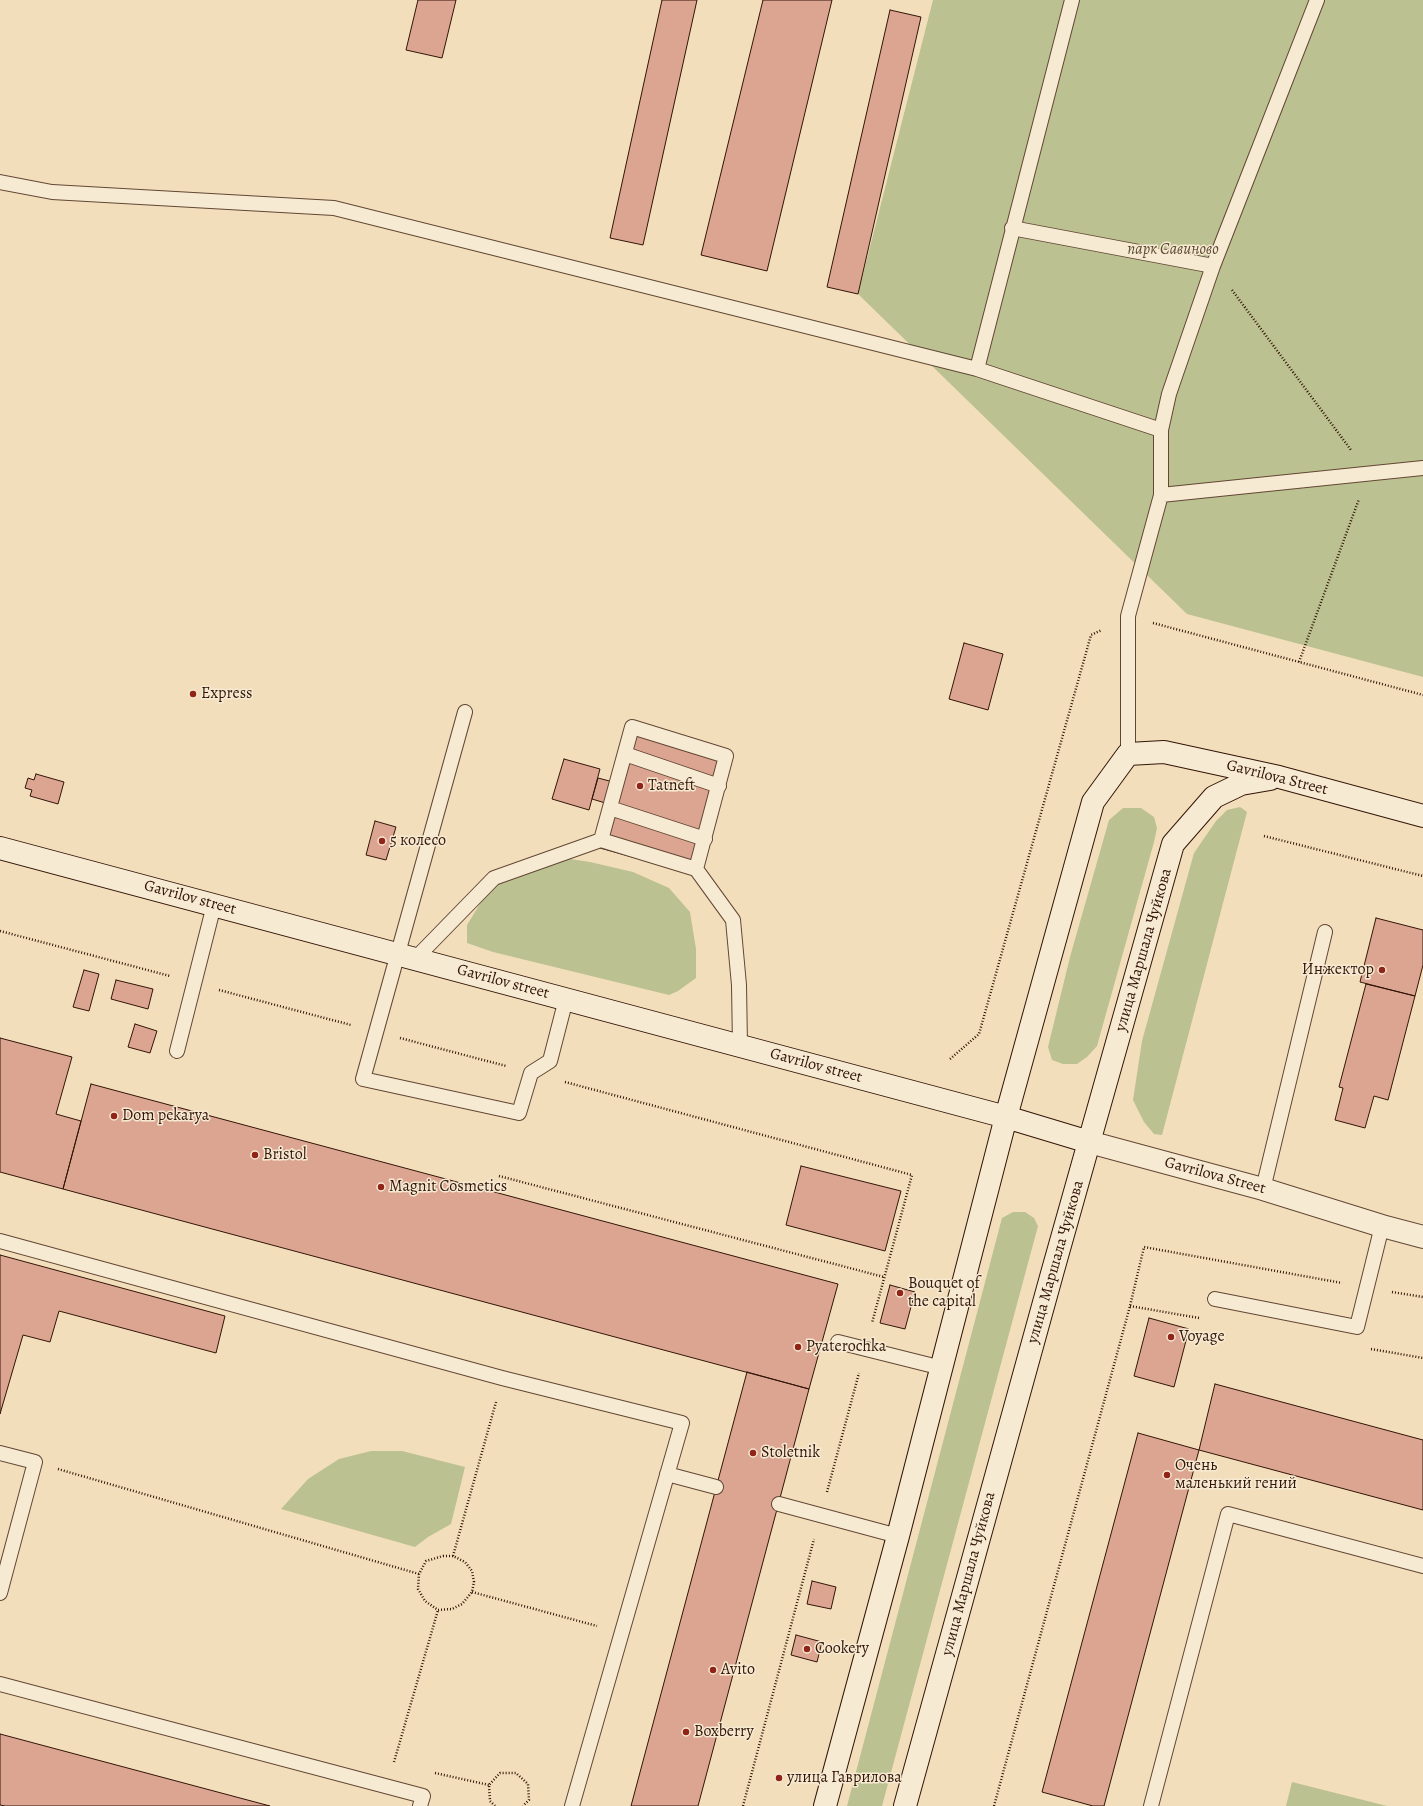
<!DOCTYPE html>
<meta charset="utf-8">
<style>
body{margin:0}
canvas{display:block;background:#f3debb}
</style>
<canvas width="1423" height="1806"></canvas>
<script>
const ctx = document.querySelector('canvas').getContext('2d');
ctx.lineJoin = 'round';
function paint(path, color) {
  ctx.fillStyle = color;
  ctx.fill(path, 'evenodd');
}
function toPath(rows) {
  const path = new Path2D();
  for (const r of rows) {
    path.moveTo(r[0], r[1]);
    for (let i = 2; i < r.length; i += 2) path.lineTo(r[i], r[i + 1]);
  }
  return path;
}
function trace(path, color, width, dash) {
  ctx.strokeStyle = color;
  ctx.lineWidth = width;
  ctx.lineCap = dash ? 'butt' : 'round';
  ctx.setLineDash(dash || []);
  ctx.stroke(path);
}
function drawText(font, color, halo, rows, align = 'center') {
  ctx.font = font + ' Alegreya,serif';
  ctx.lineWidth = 3;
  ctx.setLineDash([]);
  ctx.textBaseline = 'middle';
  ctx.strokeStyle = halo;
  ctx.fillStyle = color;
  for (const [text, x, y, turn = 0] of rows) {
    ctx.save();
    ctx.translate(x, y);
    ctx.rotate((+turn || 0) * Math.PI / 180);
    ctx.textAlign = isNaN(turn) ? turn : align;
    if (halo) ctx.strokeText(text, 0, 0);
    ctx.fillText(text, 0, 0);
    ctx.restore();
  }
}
const green = toPath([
 [933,0,1423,0,1423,677,1187,614,858,294],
 [1240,807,1247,812,1162,1135,1154,1134,1144,1122,1133,1100,1142,1041,1194,853,1216,821,1227,810],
 [1123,808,1141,808,1154,817,1157,828,1154,842,1097,1046,1087,1057,1077,1064,1063,1064,1052,1060,1048,1047,1070,957,1109,820],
 [550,856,590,862,633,872,669,888,690,912,696,949,696,978,678,991,669,995,493,952,467,943,467,925,481,902,506,876],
 [1013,1212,1025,1212,1034,1218,1038,1226,882,1806,847,1806,1002,1218],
 [371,1451,402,1451,465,1467,451,1524,428,1537,415,1547,281,1509,308,1479,339,1459],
 [1292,1782,1387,1806,1286,1806]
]);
const building = toPath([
 [418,0,456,0,442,58,406,50,418,0],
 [662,0,697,0,643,245,610,238,662,0],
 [763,0,832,0,767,271,701,255,763,0],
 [890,10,921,17,858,294,827,287,890,10],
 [964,643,1003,654,988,710,949,699,964,643],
 [631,734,730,762,697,875,600,848,612,805,592,799,598,778,617,783,631,734],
 [564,759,600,769,589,810,552,799,564,759],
 [36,774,64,782,58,804,30,796,32,790,25,788,28,778,34,780,36,774],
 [375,821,396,827,386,860,366,855,375,821],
 [1376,918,1423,930,1423,965,1415,996,1360,982,1376,918],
 [84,970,99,974,89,1011,73,1007,84,970],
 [116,980,153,989,148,1009,111,999,116,980],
 [1366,984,1415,996,1388,1100,1374,1096,1365,1128,1335,1120,1343,1088,1339,1087,1366,984],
 [135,1024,157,1031,150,1053,128,1047,135,1024],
 [0,1038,72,1057,56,1114,81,1121,63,1189,0,1172,0,1038],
 [91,1084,838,1284,809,1389,63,1189,91,1084],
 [801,1166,901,1191,885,1251,786,1225,801,1166],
 [0,1255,225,1316,216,1353,59,1311,50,1342,23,1335,0,1414,0,1255],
 [890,1285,915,1292,905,1329,880,1323,890,1285],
 [1149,1318,1189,1329,1174,1387,1134,1376,1149,1318],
 [747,1372,809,1389,698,1806,631,1806,747,1372],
 [1215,1384,1423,1440,1423,1510,1199,1450,1215,1384],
 [1138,1433,1199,1450,1104,1806,1093,1806,1042,1792,1138,1433],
 [812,1581,836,1587,831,1609,807,1604,812,1581],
 [796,1635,822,1642,817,1662,791,1655,796,1635],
 [0,1734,270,1806,5,1806,0,1805,0,1734]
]);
const path = toPath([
 [1232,290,1351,450],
 [1153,623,1423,695],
 [1299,662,1359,499],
 [1264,836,1423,876],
 [0,931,170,976],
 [219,990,351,1025],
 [400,1038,506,1066],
 [950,1059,979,1034,1091,635,1102,630],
 [565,1082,912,1175,872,1323],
 [499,1176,884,1277],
 [1392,1292,1423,1297],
 [1130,1306,1199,1318],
 [1371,1349,1423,1358],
 [58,1469,419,1574],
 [827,1492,859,1373],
 [443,1556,453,1556,465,1562,472,1571,474,1582,472,1592,462,1604,452,1609,438,1610,425,1601,418,1589,419,1574,426,1561,443,1556],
 [453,1556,496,1402],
 [472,1592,597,1626],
 [394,1762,438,1610],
 [435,1773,489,1785],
 [495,1806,490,1801,489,1785,500,1773,516,1773,528,1784,529,1800,523,1806],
 [743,1806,814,1539],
 [994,1806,1130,1306,1144,1247,1342,1283]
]);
const lane = toPath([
 [0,182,52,192,334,208,977,369,1161,430,1161,495,1128,616,1128,754],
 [1012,228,1213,266],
 [977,369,1072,0],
 [1161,430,1169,394,1213,266,1317,0],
 [1161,495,1423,468],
 [465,712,363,1079,519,1113,531,1073,550,1061,566,999],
 [625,754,719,786],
 [610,808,705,839],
 [601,840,632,727,726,756,696,869],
 [415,959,494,878,601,840,696,869,733,920,739,985,740,1046],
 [177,1051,214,905],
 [1263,1189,1325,932],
 [0,1241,502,1378,682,1423,572,1806],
 [1215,1299,1357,1327,1382,1226],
 [838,1342,942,1368],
 [0,1453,35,1462,0,1593],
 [667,1474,716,1487],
 [779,1504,898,1536],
 [0,1684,423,1796,420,1806],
 [1151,1806,1228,1514,1423,1566]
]);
const street = toPath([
 [1089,1142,1263,1189,1382,1226,1423,1237]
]);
const secondary = toPath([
 [0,848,1006,1117,1089,1142],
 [825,1806,898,1536,1006,1117,1093,802,1128,754,1164,752,1279,777,1423,816],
 [905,1806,1053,1270,1173,844,1214,797,1241,784,1270,779]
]);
const markers = [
 [193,694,4,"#8f2418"],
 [640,786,4,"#8f2418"],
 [382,841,4,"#8f2418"],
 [1382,970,4,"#8f2418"],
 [114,1116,4,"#8f2418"],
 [255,1155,4,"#8f2418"],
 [381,1187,4,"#8f2418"],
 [900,1293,4,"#8f2418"],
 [1171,1337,4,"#8f2418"],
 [798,1347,4,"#8f2418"],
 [753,1453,4,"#8f2418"],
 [1167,1475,4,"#8f2418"],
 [807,1649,4,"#8f2418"],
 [713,1670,4,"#8f2418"],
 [686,1732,4,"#8f2418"],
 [779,1778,4,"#8f2418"]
];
const parkNames = [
 ["парк Савиново",1173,250]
];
const poiNames = [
 ["Express",201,694],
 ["Tatneft",648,786],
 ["5 колесо",390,841],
 ["Инжектор",1374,970,"right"],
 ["Dom pekarya",122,1116],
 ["Bristol",263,1155],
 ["Magnit Cosmetics",389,1187],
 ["Bouquet of",908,1284],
 ["the capital",908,1302],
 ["Voyage",1179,1337],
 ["Pyaterochka",806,1347],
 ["Stoletnik",761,1453],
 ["Очень",1175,1466],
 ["маленький гений",1175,1484],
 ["Cookery",815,1649],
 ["Avito",721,1670],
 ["Boxberry",694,1732],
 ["улица Гаврилова",787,1778]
];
const streetNames = [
 ["Gavrilova Street",1277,778,14],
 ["Gavrilov street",190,898,15],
 ["улица Маршала Чуйкова",1144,950,-74],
 ["Gavrilov street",503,982,15],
 ["Gavrilov street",816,1066,15],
 ["Gavrilova Street",1215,1176,15],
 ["улица Маршала Чуйкова",1056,1262,-74],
 ["улица Маршала Чуйкова",969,1574,-75]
];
paint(green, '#bbc190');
paint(building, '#dca592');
trace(building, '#321507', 1);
trace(lane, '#624734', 16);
trace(street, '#624734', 24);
trace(secondary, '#321507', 24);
trace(path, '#321507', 2.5, [1, 2]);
trace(lane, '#f7ead3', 14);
trace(street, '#f7ead3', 22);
trace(secondary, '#f7ead3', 22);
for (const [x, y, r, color] of markers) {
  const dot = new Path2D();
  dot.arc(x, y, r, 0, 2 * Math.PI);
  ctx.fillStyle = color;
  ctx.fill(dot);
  trace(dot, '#f7ead3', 1.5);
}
drawText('italic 16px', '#5b4930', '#f7ead3', parkNames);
drawText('16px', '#321507', '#f7ead3', poiNames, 'left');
drawText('16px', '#321507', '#f7ead3', streetNames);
</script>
